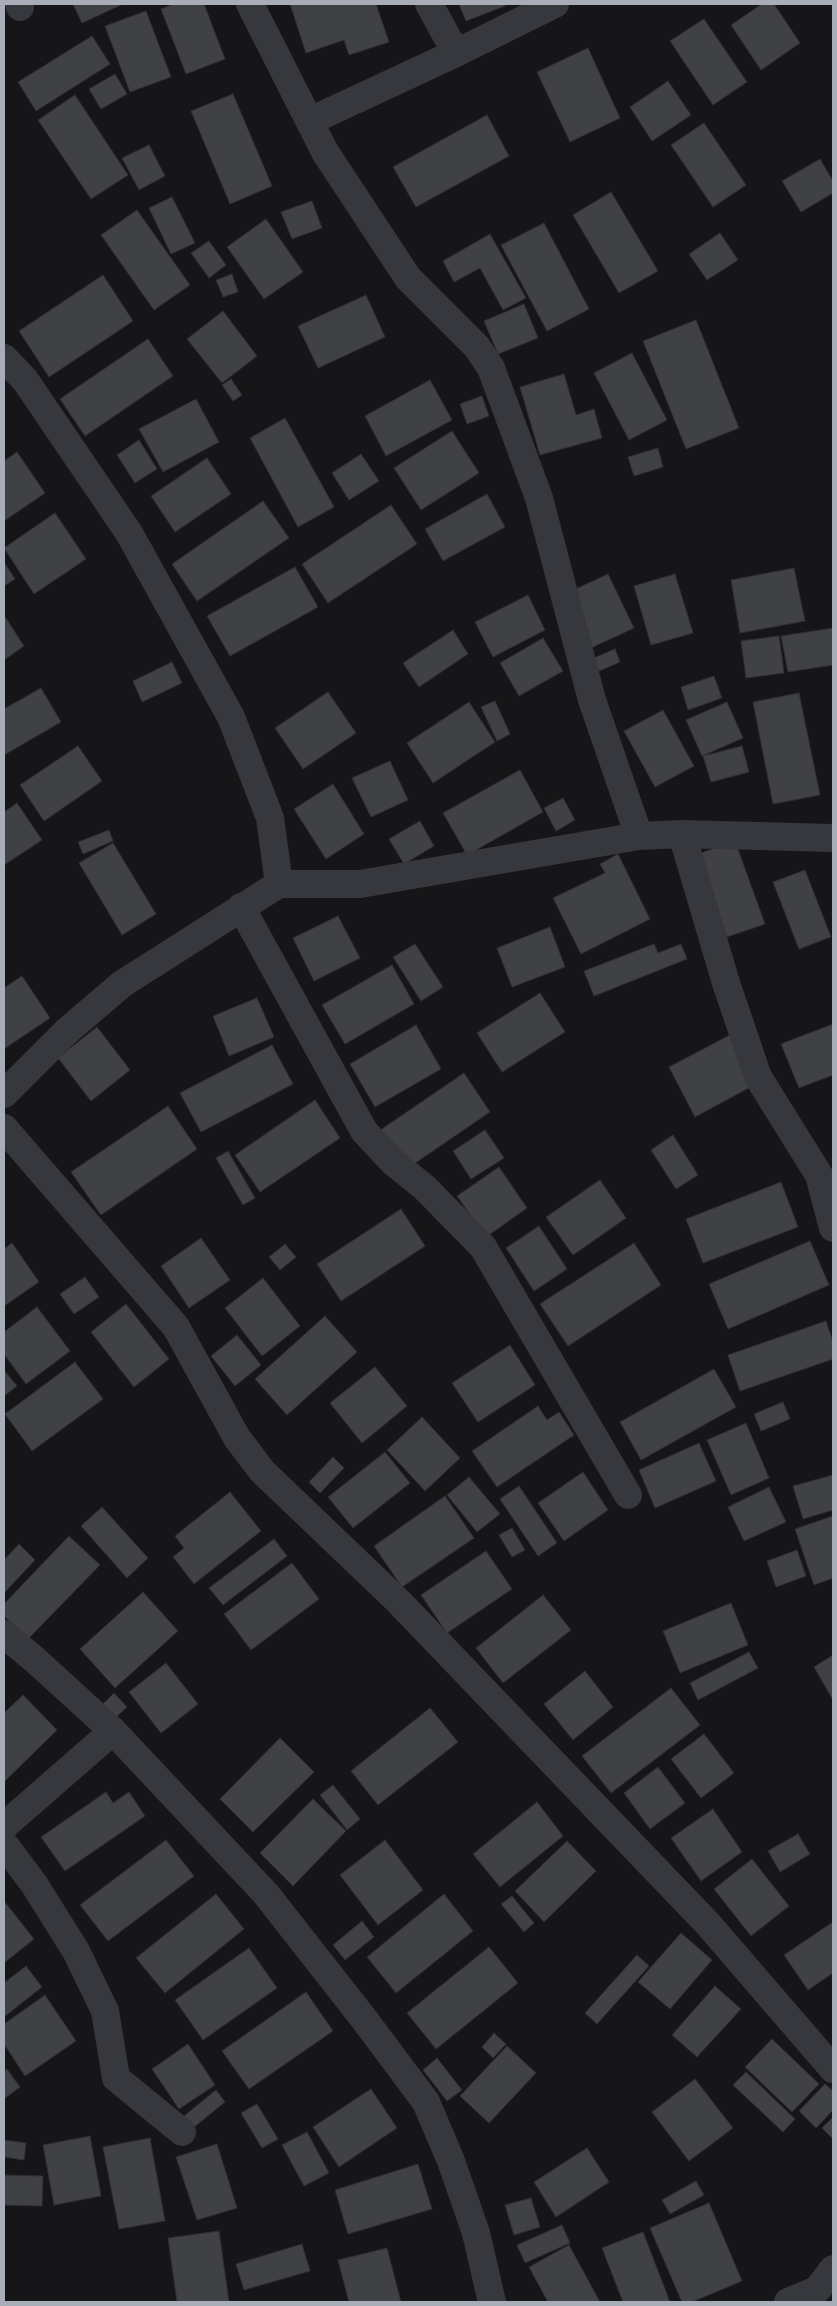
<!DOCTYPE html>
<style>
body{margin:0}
#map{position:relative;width:837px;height:2306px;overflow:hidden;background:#161618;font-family:"Titillium Web",sans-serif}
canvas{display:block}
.frame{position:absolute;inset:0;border:5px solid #a8adb8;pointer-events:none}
</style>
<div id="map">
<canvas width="837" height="2306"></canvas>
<div class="frame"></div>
</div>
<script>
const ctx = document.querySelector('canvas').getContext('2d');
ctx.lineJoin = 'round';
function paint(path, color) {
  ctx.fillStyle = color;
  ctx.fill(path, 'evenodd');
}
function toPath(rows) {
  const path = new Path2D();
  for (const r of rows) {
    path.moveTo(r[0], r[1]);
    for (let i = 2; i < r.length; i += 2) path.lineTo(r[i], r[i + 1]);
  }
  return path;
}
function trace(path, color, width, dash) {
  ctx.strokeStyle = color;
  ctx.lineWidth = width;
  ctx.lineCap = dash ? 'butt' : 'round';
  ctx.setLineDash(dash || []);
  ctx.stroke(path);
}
const building = toPath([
 [73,4,123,4,82,23,73,4],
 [174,4,204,4,225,59,186,74,161,9,174,4],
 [290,4,376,4,389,42,349,55,344,40,306,53,290,4],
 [459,4,504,4,505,6,466,21,459,4],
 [762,4,774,4,800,43,761,70,731,25,762,4],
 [146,11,171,77,130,92,105,26,146,11],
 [704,19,747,82,713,105,670,41,704,19],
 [92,36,110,64,36,111,18,82,92,36],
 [588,48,620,118,570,142,537,72,588,48],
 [115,74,127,94,101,109,89,89,115,74],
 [668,81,691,115,652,141,630,107,668,81],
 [233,94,272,186,230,204,191,111,233,94],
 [75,95,128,175,91,199,38,120,75,95],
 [487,115,509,156,416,207,393,167,487,115],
 [704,123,746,185,713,207,671,145,704,123],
 [149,145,165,176,139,190,122,158,149,145],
 [820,159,833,181,833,193,801,212,782,181,820,159],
 [611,192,658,271,619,293,573,215,611,192],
 [172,197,195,243,171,254,149,208,172,197],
 [312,201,322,228,292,239,281,212,312,201],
 [137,210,190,285,154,310,101,235,137,210],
 [266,219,303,272,264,299,227,247,266,219],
 [544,223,589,309,547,331,501,245,544,223],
 [720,233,738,260,707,280,689,254,720,233],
 [490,234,526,298,503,310,480,268,454,282,443,261,490,234],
 [209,241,226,265,209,278,191,253,209,241],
 [232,274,238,292,223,297,216,280,232,274],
 [103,275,133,321,49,377,19,331,103,275],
 [366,295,385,337,318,368,298,326,366,295],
 [524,304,538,338,498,354,484,321,524,304],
 [223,311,257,356,222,383,187,339,223,311],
 [696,320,739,428,686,449,643,341,696,320],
 [148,339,173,376,85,436,60,399,148,339],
 [632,353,667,420,629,440,594,373,632,353],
 [564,374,576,415,594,409,602,438,540,455,520,387,564,374],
 [231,379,242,395,233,401,222,385,231,379],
 [430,380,452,420,386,456,365,416,430,380],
 [482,396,489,416,467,424,460,404,482,396],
 [196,399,219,442,163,472,139,429,196,399],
 [285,418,334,507,298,527,250,438,285,418],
 [452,431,479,473,421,510,394,468,452,431],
 [139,440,157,469,135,483,117,455,139,440],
 [658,448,663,467,634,476,628,457,658,448],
 [17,452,45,493,4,521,4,461,17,452],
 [361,454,379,481,349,500,332,473,361,454],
 [207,458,231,494,175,532,151,496,207,458],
 [487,494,505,527,443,561,425,529,487,494],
 [263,501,289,538,197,601,172,564,263,501],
 [391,505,417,544,328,603,302,564,391,505],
 [55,513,86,559,34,594,4,548,55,513],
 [4,562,15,579,4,586,4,562],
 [295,567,318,607,230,656,207,616,295,567],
 [794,568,805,621,740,633,731,580,794,568],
 [608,574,634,628,591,648,565,594,608,574],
 [675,574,693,633,651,645,634,586,675,574],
 [528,595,545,630,493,657,475,622,528,595],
 [4,615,24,646,4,660,4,615],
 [833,628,833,665,788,672,781,636,833,628],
 [453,630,468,654,419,687,403,663,453,630],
 [779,636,784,673,746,678,741,641,779,636],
 [543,638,563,671,519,696,500,663,543,638],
 [615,649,620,662,599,671,594,658,615,649],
 [172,662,182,683,142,702,133,681,172,662],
 [714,676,722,698,688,710,681,687,714,676],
 [41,688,61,722,4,755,4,709,41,688],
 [328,692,356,733,303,769,275,728,328,692],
 [799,693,820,795,773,804,753,702,799,693],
 [495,701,510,734,497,741,481,707,495,701],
 [469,702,495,742,433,783,407,743,469,702],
 [727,702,743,738,702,756,686,720,727,702],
 [663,710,694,766,655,787,624,731,663,710],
 [78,746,102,781,44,821,20,785,78,746],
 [742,746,749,772,711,782,703,756,742,746],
 [390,761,408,800,371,817,352,778,390,761],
 [520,770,543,812,467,855,443,813,520,770],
 [333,784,364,834,326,859,294,809,333,784],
 [563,798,575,820,556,831,544,808,563,798],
 [17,803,42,840,4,865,4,812,17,803],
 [420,821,434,846,404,864,389,839,420,821],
 [109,830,113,841,83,854,78,842,109,830],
 [735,841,765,924,727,937,698,854,735,841],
 [113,843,156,914,122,935,79,863,113,843],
 [618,854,650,919,581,954,553,898,605,873,600,864,618,854],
 [805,870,831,937,799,949,773,882,805,870],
 [338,916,360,958,314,981,293,938,338,916],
 [550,927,565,967,512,987,497,948,550,927],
 [415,944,443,987,421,1001,393,957,415,944],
 [654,944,658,953,681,944,687,959,594,996,584,971,654,944],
 [392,965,414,1004,345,1044,322,1005,392,965],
 [22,976,50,1018,4,1049,4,988,22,976],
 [540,993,565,1032,502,1072,477,1033,540,993],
 [257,998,274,1037,229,1056,213,1016,257,998],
 [833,1024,833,1075,799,1088,781,1044,833,1024],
 [416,1025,441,1069,375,1107,350,1064,416,1025],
 [97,1027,130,1070,91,1101,58,1058,97,1027],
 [730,1035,756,1084,695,1117,669,1067,730,1035],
 [272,1045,293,1084,201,1132,180,1093,272,1045],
 [464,1073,490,1112,405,1170,379,1131,464,1073],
 [315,1100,340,1138,260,1192,235,1155,315,1100],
 [168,1106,197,1149,101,1215,71,1172,168,1106],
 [485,1130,504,1158,471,1179,453,1151,485,1130],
 [673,1135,698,1175,676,1189,651,1150,673,1135],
 [228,1151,255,1198,243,1205,216,1158,228,1151],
 [499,1167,527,1208,486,1237,457,1196,499,1167],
 [600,1180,626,1218,573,1255,546,1217,600,1180],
 [781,1182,798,1227,703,1263,686,1219,781,1182],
 [401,1209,425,1246,341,1301,317,1264,401,1209],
 [539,1226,567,1269,534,1291,506,1248,539,1226],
 [201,1238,230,1280,189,1308,161,1266,201,1238],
 [810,1241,829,1285,728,1329,709,1284,810,1241],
 [12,1243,39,1282,4,1306,4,1249,12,1243],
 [634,1243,661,1285,568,1346,540,1304,634,1243],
 [285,1244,296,1257,280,1270,269,1257,285,1244],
 [85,1277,99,1297,74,1314,60,1294,85,1277],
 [263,1278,300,1326,262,1356,225,1308,263,1278],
 [126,1304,169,1359,134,1387,91,1332,126,1304],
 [37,1307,70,1351,26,1384,4,1354,4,1332,37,1307],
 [325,1316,357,1352,287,1415,255,1379,325,1316],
 [826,1321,833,1342,833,1359,740,1391,728,1355,826,1321],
 [237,1335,261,1365,235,1386,211,1356,237,1335],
 [510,1345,535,1385,478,1422,452,1383,510,1345],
 [75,1362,103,1399,32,1451,5,1414,75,1362],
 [375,1367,407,1406,362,1443,330,1403,375,1367],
 [714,1369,736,1407,641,1460,620,1422,714,1369],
 [4,1370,17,1386,4,1396,4,1370],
 [783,1402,790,1419,761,1431,754,1414,783,1402],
 [538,1406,547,1420,559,1412,574,1435,497,1487,472,1451,538,1406],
 [422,1417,460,1458,425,1491,387,1450,422,1417],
 [746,1423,769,1478,731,1495,707,1440,746,1423],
 [699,1443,716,1481,655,1508,639,1470,699,1443],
 [385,1452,410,1483,353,1528,328,1497,385,1452],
 [333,1457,344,1468,320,1493,309,1482,333,1457],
 [583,1472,608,1510,564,1541,538,1503,583,1472],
 [833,1475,833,1510,803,1519,793,1486,833,1475],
 [469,1477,500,1514,477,1532,447,1495,469,1477],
 [519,1486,557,1543,538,1556,500,1499,519,1486],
 [769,1487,786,1522,744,1541,728,1507,769,1487],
 [230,1492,261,1531,194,1584,173,1557,184,1548,175,1536,230,1492],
 [445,1496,474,1538,402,1587,374,1546,445,1496],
 [102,1507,148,1558,127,1578,81,1526,102,1507],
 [833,1516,833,1578,814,1585,795,1529,833,1516],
 [512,1528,525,1550,512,1557,499,1535,512,1528],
 [69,1536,100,1565,28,1639,4,1616,4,1604,69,1536],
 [274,1539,287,1556,223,1605,209,1588,274,1539],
 [19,1544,35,1560,4,1593,4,1560,19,1544],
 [797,1550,806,1576,776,1587,767,1561,797,1550],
 [486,1551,512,1589,447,1633,421,1595,486,1551],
 [292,1563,319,1599,251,1650,224,1614,292,1563],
 [143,1592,178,1631,115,1688,80,1649,143,1592],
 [543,1595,571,1630,503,1683,476,1648,543,1595],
 [731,1603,748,1645,680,1673,663,1631,731,1603],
 [749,1652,758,1668,698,1700,690,1683,749,1652],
 [833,1655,833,1700,814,1667,833,1655],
 [166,1663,198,1704,161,1733,129,1692,166,1663],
 [585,1671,613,1707,573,1740,544,1704,585,1671],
 [671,1688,700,1725,611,1793,582,1756,671,1688],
 [114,1693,127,1707,114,1719,101,1706,114,1693],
 [23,1695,57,1730,4,1782,4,1713,23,1695],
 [430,1708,458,1742,378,1805,351,1771,430,1708],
 [704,1734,734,1773,701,1798,671,1759,704,1734],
 [280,1738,314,1772,253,1832,220,1799,280,1738],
 [658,1767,685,1803,650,1829,624,1793,658,1767],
 [333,1785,360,1819,347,1830,320,1795,333,1785],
 [106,1792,113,1803,129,1792,145,1816,65,1871,41,1837,106,1792],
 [313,1799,346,1831,293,1886,260,1853,313,1799],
 [537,1802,563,1836,500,1887,473,1854,537,1802],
 [713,1809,742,1852,701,1881,671,1838,713,1809],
 [798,1834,810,1854,780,1872,768,1851,798,1834],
 [166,1840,194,1876,108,1941,80,1905,166,1840],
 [385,1840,423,1890,378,1925,340,1875,385,1840],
 [567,1841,596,1871,544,1922,515,1891,567,1841],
 [752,1859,789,1906,751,1936,714,1889,752,1859],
 [216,1894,244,1929,165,1993,136,1958,216,1894],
 [444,1894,473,1931,396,1993,367,1957,444,1894],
 [512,1896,534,1923,524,1932,501,1904,512,1896],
 [4,1901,34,1939,4,1963,4,1901],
 [362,1921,374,1937,345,1960,333,1945,362,1921],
 [833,1922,833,1973,808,1990,784,1955,833,1922],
 [681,1933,712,1960,670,2009,638,1982,681,1933],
 [489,1947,518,1983,436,2049,407,2013,489,1947],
 [249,1948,277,1988,203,2040,175,2000,249,1948],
 [637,1955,649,1966,597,2024,585,2013,637,1955],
 [26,1966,42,1987,4,2017,4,1983,26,1966],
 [715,1986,741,2009,697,2057,672,2035,715,1986],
 [306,1992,333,2031,249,2089,222,2051,306,1992],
 [45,1995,76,2041,25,2076,4,2044,4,2024,45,1995],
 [494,2033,506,2044,493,2058,482,2047,494,2033],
 [772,2039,819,2084,792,2112,745,2067,772,2039],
 [188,2044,215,2085,179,2109,152,2069,188,2044],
 [507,2046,536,2073,489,2123,460,2096,507,2046],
 [437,2058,462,2090,447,2101,423,2070,437,2058],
 [7,2069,20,2087,4,2099,4,2072,7,2069],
 [746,2072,795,2119,783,2132,733,2085,746,2072],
 [695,2079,733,2128,689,2161,652,2112,695,2079],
 [825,2084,833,2091,833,2110,816,2128,799,2111,825,2084],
 [371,2089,397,2128,339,2167,313,2127,371,2089],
 [216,2090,225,2102,193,2128,184,2116,216,2090],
 [257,2104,278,2139,262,2148,241,2113,257,2104],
 [833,2117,833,2139,822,2128,833,2117],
 [307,2132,329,2173,304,2186,282,2145,307,2132],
 [90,2136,101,2196,54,2205,43,2145,90,2136],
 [150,2138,165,2221,119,2229,103,2147,150,2138],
 [4,2140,26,2143,24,2160,4,2157,4,2140],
 [217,2144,237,2208,197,2220,176,2157,217,2144],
 [587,2148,609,2182,556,2217,534,2182,587,2148],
 [418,2164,432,2209,348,2234,335,2190,418,2164],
 [4,2175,43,2176,42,2206,4,2205,4,2175],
 [696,2181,704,2195,670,2214,662,2200,696,2181],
 [531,2198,540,2227,514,2235,505,2205,531,2198],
 [709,2203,742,2281,692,2302,682,2302,650,2228,709,2203],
 [562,2225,570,2243,525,2263,517,2245,562,2225],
 [219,2231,229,2302,177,2302,168,2238,219,2231],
 [643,2232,670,2302,623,2302,602,2248,643,2232],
 [302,2244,310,2271,244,2290,236,2264,302,2244],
 [569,2245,600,2302,548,2302,529,2267,569,2245],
 [387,2248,401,2302,349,2302,338,2260,387,2248]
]);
const minor = toPath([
 [19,4,20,7],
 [250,4,325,152,408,278,477,347,491,368,539,498,592,700,639,836],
 [456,53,555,4],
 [310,121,456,53,429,4],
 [4,358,25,380,129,533,231,717,270,818,279,884],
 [682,834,726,983,758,1077,819,1175,833,1228],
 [241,907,364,1131,393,1162,425,1188,483,1247,628,1495],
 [4,1094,67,1031,122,984,279,884,360,884,639,836,682,834,833,838],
 [4,1128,176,1327,237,1438,262,1471,399,1602,708,1924,833,2069],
 [4,1634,34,1659,113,1731,266,1894,364,2019,426,2102,451,2161,476,2233,492,2302],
 [4,1826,113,1731],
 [4,1844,34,1884,76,1951,105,2011,116,2078,182,2132],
 [788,2302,817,2290,833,2269]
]);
paint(building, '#404145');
trace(building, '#303034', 1);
trace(minor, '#37383d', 28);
</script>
